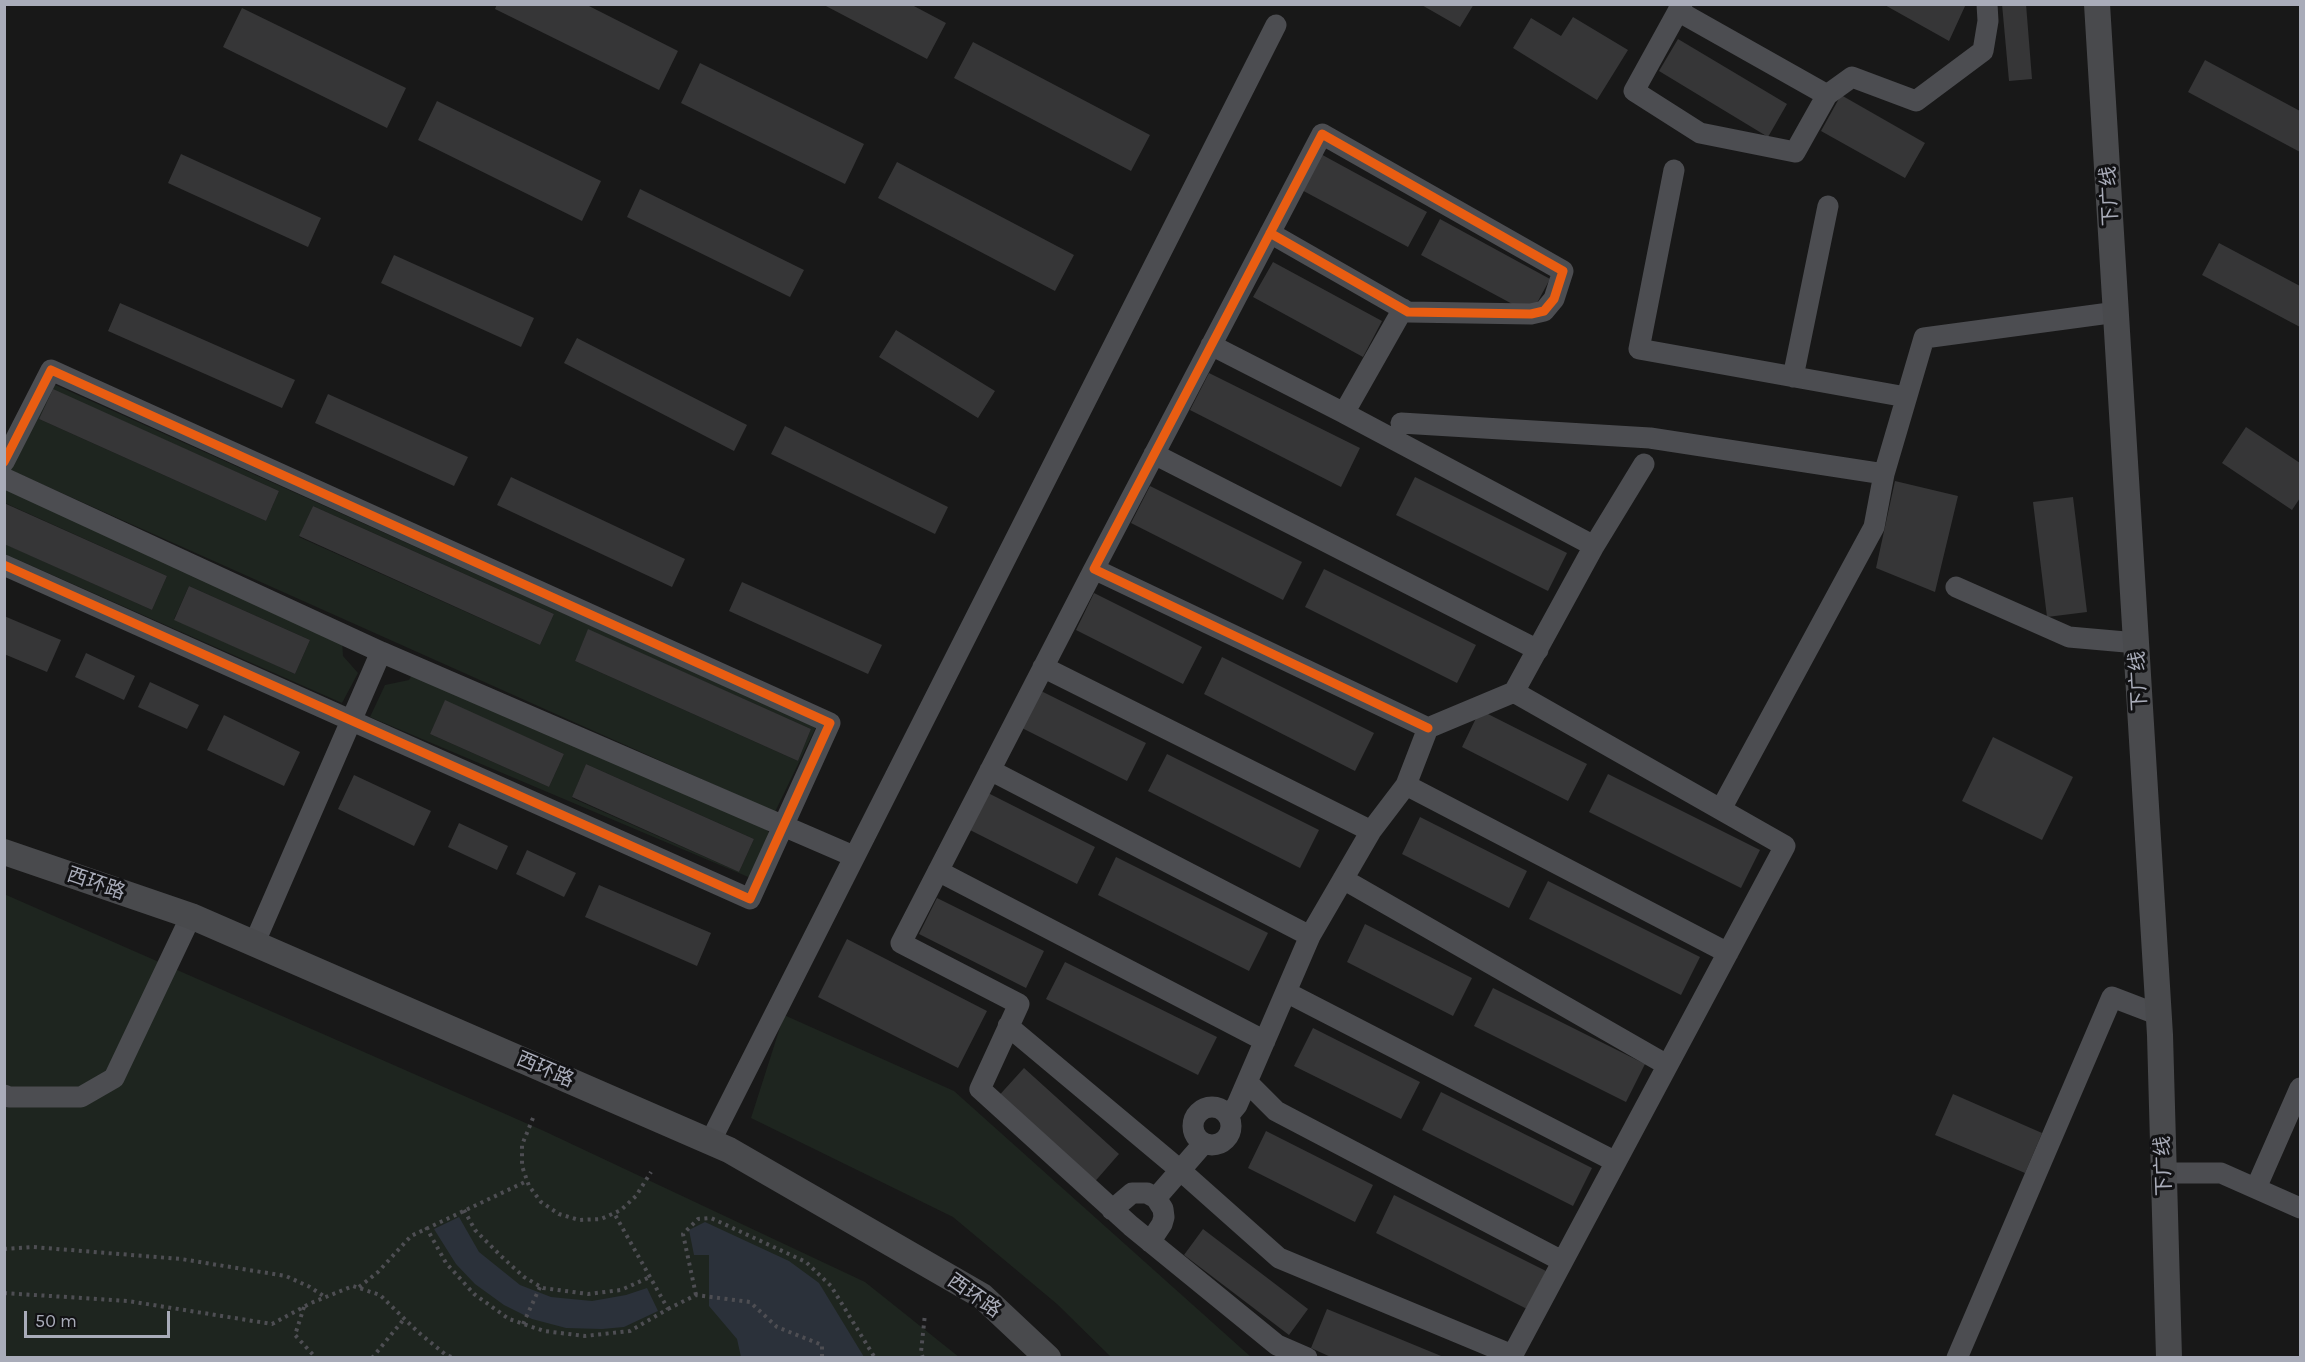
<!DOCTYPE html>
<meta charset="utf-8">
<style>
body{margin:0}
#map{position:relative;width:2305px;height:1362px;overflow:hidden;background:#181818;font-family:Karla,sans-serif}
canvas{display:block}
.frame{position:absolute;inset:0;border:6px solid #a9acb9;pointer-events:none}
.scale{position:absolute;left:24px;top:1311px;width:146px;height:27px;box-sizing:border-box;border:3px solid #a9acb9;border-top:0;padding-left:8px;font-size:18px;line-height:21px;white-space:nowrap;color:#a9acb9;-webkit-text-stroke:4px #121214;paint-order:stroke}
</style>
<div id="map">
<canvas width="2305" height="1362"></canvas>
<div class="frame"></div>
<div class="scale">50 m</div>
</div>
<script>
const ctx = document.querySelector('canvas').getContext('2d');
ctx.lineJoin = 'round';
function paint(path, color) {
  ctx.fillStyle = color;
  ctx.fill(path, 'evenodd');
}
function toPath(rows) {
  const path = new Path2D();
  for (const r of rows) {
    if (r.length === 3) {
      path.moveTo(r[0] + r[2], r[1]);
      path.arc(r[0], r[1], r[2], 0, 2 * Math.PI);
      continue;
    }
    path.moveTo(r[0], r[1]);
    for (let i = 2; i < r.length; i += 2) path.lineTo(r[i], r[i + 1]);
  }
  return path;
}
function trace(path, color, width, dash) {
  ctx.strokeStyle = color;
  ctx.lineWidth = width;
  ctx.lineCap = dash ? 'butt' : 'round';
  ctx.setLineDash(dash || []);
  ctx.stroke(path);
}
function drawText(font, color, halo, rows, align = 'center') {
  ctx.font = font + ' Karla,"Noto Sans SC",sans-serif';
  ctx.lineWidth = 6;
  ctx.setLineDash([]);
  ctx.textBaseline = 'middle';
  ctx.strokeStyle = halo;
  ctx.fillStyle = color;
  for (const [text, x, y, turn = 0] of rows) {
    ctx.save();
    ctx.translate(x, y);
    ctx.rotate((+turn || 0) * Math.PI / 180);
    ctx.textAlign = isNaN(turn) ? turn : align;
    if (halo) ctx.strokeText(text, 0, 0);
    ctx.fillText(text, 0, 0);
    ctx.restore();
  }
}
const green = toPath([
 [51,383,816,727,775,812,8,469],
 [53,390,279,491,266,521,39,419],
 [313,506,554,614,540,645,299,537],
 [588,630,811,729,798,761,575,661],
 [5,488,342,640,343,656,358,673,342,703,5,554,5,544,152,610,167,576,5,503],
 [189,586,310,640,295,674,174,619],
 [413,673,764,826,773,838,753,879,370,717,385,685,409,680],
 [445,701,564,754,549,787,430,734],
 [586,764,754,839,739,872,572,798],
 [4,894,544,1131,865,1282,959,1357,5,1357],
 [784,1015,954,1091,1251,1357,1111,1357,1057,1304,953,1217,751,1118]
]);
const water = toPath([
 [459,1217,479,1252,520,1285,551,1297,592,1301,626,1295,647,1288,658,1311,624,1327,602,1329,566,1328,532,1319,504,1305,475,1284,456,1264,434,1229],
 [705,1222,789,1261,819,1283,864,1357,741,1357,737,1339,709,1306,709,1255,694,1255,689,1230]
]);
const building = toPath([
 [497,4,585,4,678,51,659,90,495,9],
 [1420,4,1474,4,1460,27],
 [1883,4,1966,4,1949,41],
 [2002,4,2026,4,2032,79,2009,81],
 [824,5,912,5,946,23,927,59],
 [242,8,406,88,387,128,223,47],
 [1573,17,1628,50,1597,100,1513,48,1531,18,1561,36],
 [1678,39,1787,104,1768,137,1659,71],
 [973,42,1150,135,1131,171,954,78],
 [2205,60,2300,111,2300,152,2188,92],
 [700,63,864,144,845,184,681,103],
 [1841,95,1925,143,1905,178,1821,131],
 [437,101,601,181,582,221,418,140],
 [1317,152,1427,212,1408,247,1298,188],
 [181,154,321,218,308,247,168,183],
 [897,162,1074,255,1055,291,878,198],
 [640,189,804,270,790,297,627,217],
 [1440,219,1550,279,1531,314,1421,255],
 [2219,243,2300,286,2300,327,2202,275],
 [394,255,534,318,521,347,381,283],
 [1273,262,1382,321,1363,357,1253,297],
 [120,303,295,380,282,408,108,331],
 [896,330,995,391,978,418,879,357],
 [577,338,747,425,734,451,564,363],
 [1209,373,1360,448,1341,487,1190,410],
 [53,389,279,491,266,521,39,419],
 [328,394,468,457,454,486,315,423],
 [785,426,948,507,935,534,771,454],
 [2246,427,2300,463,2300,498,2292,510,2222,463],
 [511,477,685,559,672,587,497,505],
 [1415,477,1567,553,1548,591,1396,515],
 [1895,481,1958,496,1935,592,1876,568],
 [1150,486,1302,562,1283,600,1131,523],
 [2073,497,2087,612,2047,617,2033,502],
 [4,503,167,576,152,610,4,544],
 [313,506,554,614,540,645,299,536],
 [1324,569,1476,645,1457,683,1305,607],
 [742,582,882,645,868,674,729,611],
 [189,586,310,640,295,674,174,620],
 [1094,593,1202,647,1183,684,1076,630],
 [4,616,61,640,47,672,4,654],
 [588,629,811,729,798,761,575,661],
 [86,653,135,676,124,700,75,677],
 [1222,657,1374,733,1355,771,1204,694],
 [150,682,199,705,187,729,138,707],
 [1039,690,1146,743,1127,781,1020,727],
 [445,700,564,754,549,787,430,734],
 [1480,710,1587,764,1568,801,1462,747],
 [224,715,300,752,284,786,207,750],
 [1993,737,2073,777,2042,840,1962,801],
 [1167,754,1319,830,1300,868,1148,791],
 [586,764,754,839,739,872,572,797],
 [1608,774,1760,850,1741,888,1589,812],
 [354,775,431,811,414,846,338,809],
 [988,793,1095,847,1077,884,970,830],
 [1420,817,1527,871,1509,908,1402,854],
 [459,823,508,846,497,870,448,847],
 [527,850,576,873,564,897,516,874],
 [1116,857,1268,933,1249,971,1098,895],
 [1548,881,1700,957,1681,995,1529,919],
 [599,885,711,933,697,966,585,917],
 [937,898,1044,951,1026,988,919,934],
 [1365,924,1472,978,1453,1016,1347,962],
 [847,939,987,1011,958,1068,818,997],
 [1065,962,1217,1037,1198,1075,1046,999],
 [1493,988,1645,1064,1626,1102,1474,1026],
 [1313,1028,1420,1082,1401,1119,1294,1066],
 [1024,1068,1119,1154,1091,1186,995,1100],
 [1441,1092,1592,1168,1573,1206,1422,1130],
 [1953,1094,2042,1133,2025,1173,1935,1135],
 [1266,1131,1373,1185,1355,1222,1248,1168],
 [1394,1195,1546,1271,1527,1309,1376,1233],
 [1203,1229,1308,1309,1289,1335,1184,1255],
 [1327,1309,1446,1358,1333,1358,1311,1348]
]);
const path = toPath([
 [533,1118,522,1145,522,1166,529,1186,541,1202,559,1214,579,1220,601,1219,621,1210,636,1196,651,1172],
 [464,1210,475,1230,502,1257,524,1277,543,1288,588,1294,621,1290,650,1277],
 [426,1227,446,1263,474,1294,509,1319,544,1331,585,1336,630,1331,668,1309,614,1213],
 [4,1249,33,1247,181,1259,286,1276,310,1287,325,1297],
 [359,1287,378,1272,411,1236,527,1181],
 [4,1293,128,1301,272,1324,311,1303,353,1286,380,1295,418,1332,446,1355,454,1358],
 [696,1295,683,1234,698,1219,711,1218,806,1262,831,1286,875,1358],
 [304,1307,295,1335,316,1358],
 [668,1309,696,1295,750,1302,777,1327,822,1345,822,1358],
 [523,1324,540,1287],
 [372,1358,404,1319],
 [923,1358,921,1352,925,1314]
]);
const minor = toPath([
 [1682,4,1634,91,1700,133,1795,152,1827,95,1852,77,1916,101,1983,51,1988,21,1987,4],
 [1678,11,1827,95],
 [1674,170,1639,349,1906,397],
 [1270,233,1408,312,1531,314,1544,311,1554,299,1563,271,1322,134,1094,569,1428,728],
 [1211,345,1344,413,1403,309],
 [1793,377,1828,206],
 [1344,413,1594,546,1644,464],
 [1401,423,1650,438,1884,474],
 [1154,454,1538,650],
 [4,462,51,370,830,723,750,899,4,565],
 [4,478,381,652,853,856],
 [1094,569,901,943,1019,1004,980,1089,1131,1226,1277,1345,1307,1358],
 [1956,587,2069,637,2137,643],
 [1043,667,1371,831],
 [1514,692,1594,546],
 [990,770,1310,936],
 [1406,785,1728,953],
 [1721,809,1874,527,1884,474,1924,338,2117,312],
 [938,871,1265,1041],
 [1343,879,1667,1065],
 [254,944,381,652],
 [1286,992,1616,1162],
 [1008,1026,1180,1170,1279,1258,1512,1355],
 [1247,1082,1276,1111,1562,1261],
 [4,1095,9,1097,81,1097,114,1078,191,916],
 [1212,1126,19],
 [1228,1116,1237,1105,1310,936,1371,831,1406,785,1428,728,1514,692,1785,846,1511,1358],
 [710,1142,1276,25],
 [2164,1173,2221,1173,2300,1208],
 [2256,1188,2300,1088],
 [1156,1198,1204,1143],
 [1112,1210,1132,1193,1147,1193,1156,1198,1163,1209,1164,1217,1162,1224,1150,1242],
 [1957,1358,2112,997,2159,1015]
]);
const major = toPath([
 [2097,4,2160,1035,2169,1358],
 [4,852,191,916,729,1150,982,1296,1048,1358]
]);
const cycleway = toPath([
 [1270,233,1408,312,1531,314,1544,311,1554,299,1563,271,1322,134,1094,569,1428,728],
 [4,462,51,370,830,723,750,899,4,565]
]);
const streetNames = [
 ["下广线",2110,196,-93],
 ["下广线",2139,681,-93],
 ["西环路",96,884,19],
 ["西环路",545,1070,23],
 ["下广线",2164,1166,-92],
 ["西环路",974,1296,35]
];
paint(green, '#1e251f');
paint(water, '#2b313a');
paint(building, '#363637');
trace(path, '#4e4e53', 4, [3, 4.5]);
trace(minor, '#4c4d51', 21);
trace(major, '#494a4d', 26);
trace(cycleway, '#e95d12', 9);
drawText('20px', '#a9acb9', '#121214', streetNames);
</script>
